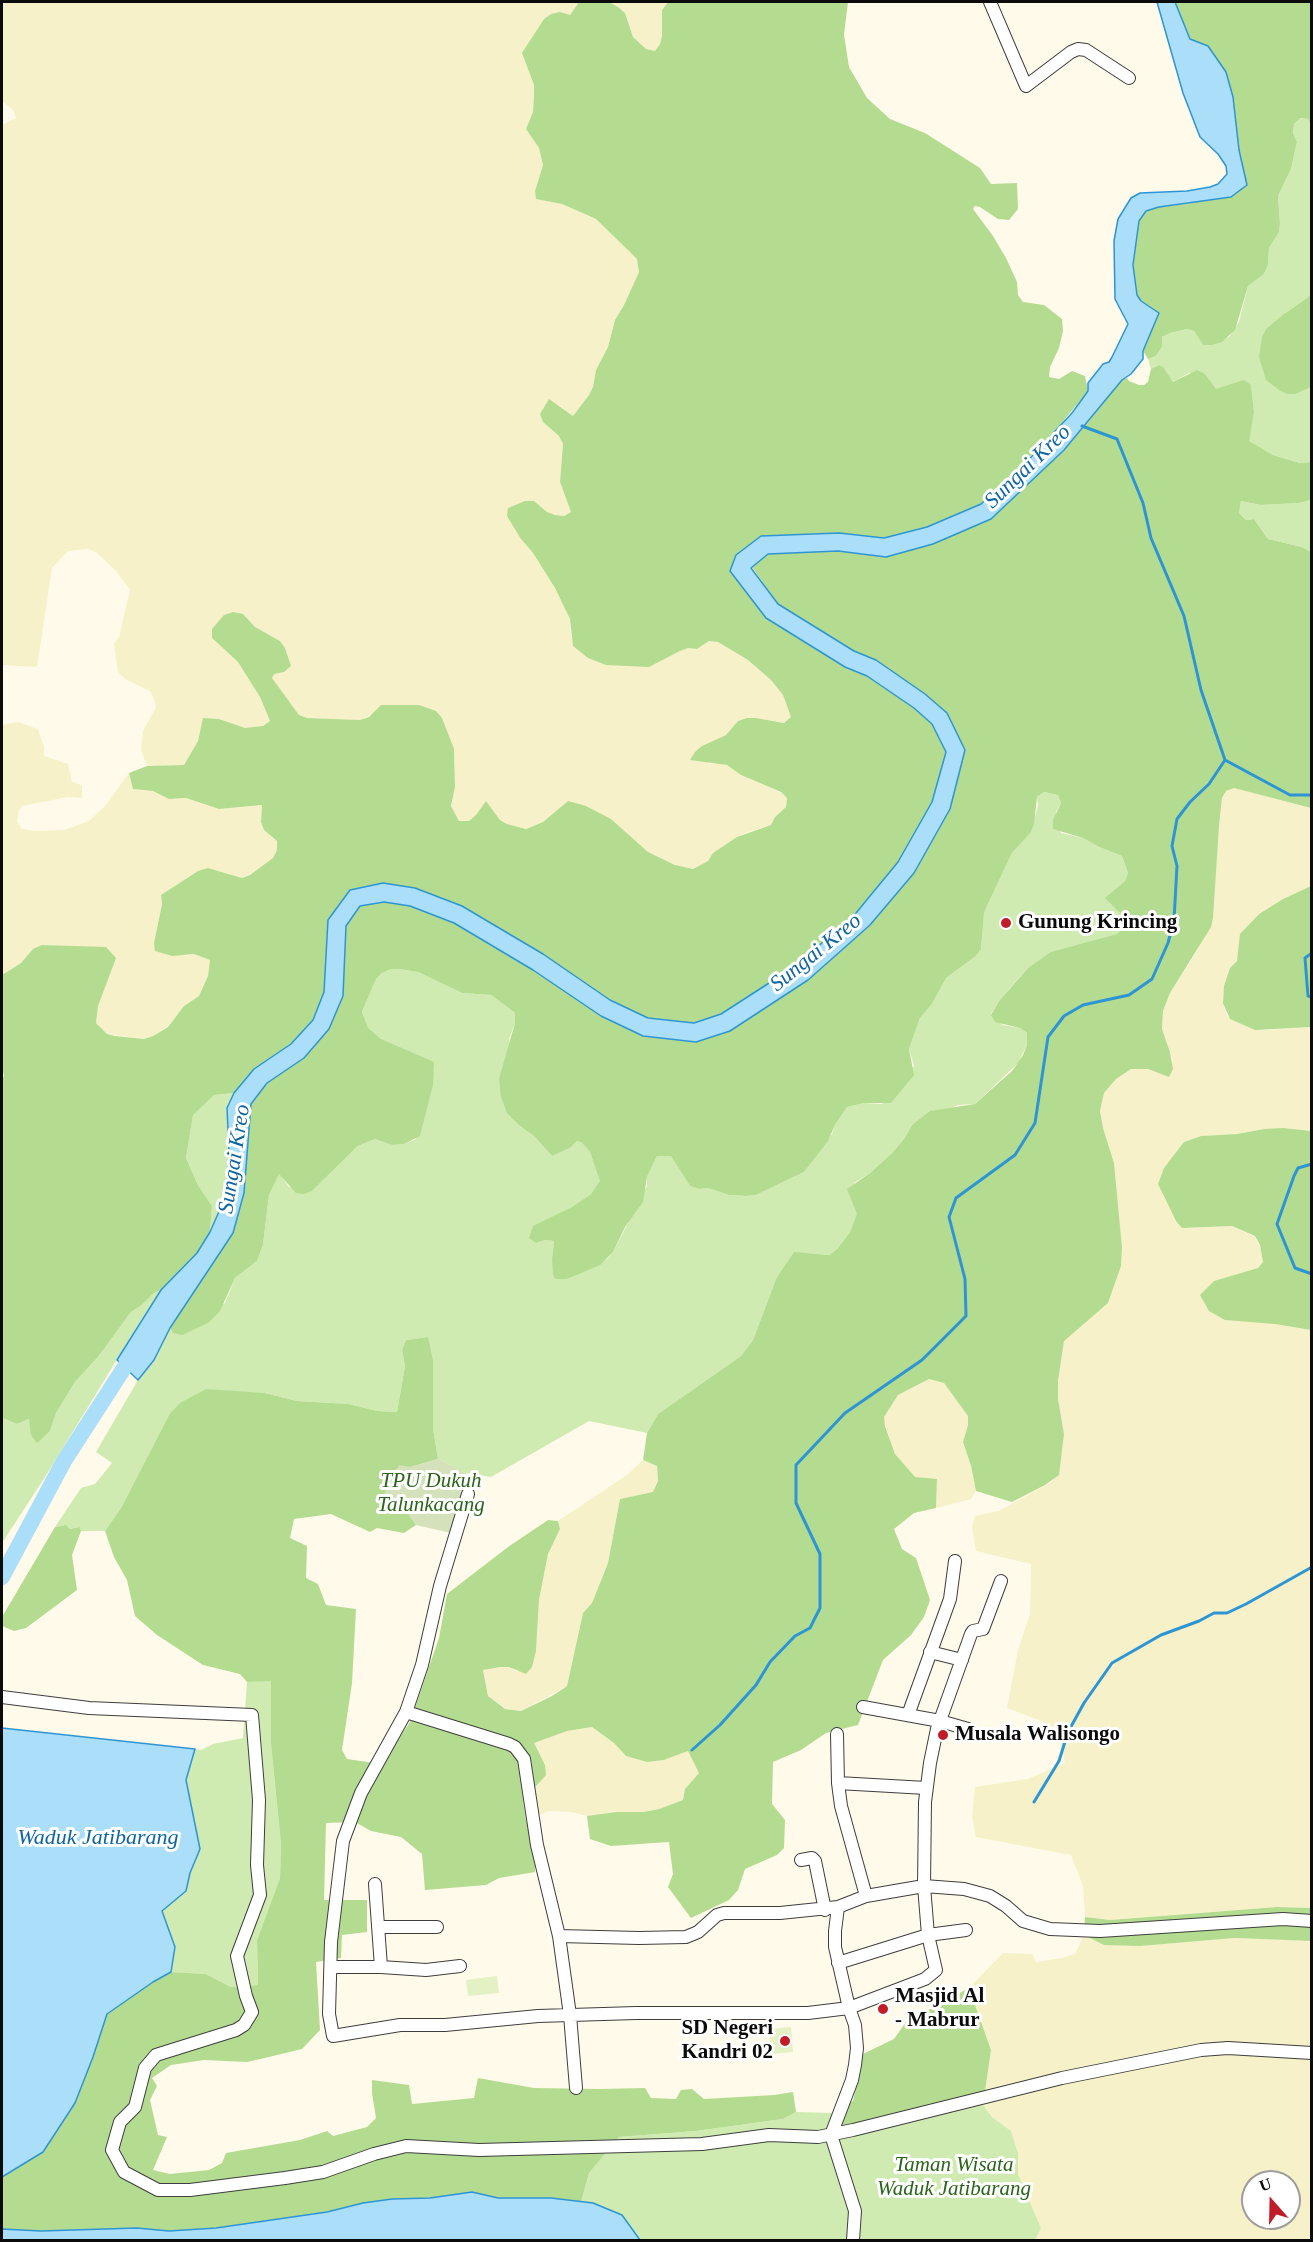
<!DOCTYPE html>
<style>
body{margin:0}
#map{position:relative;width:1313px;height:2242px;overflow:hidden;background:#fffae9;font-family:"Times New Roman",serif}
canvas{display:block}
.frame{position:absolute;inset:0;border:3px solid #0b0b0b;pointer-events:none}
.north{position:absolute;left:1241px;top:2170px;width:60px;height:60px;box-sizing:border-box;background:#fff;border:2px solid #9d9d9d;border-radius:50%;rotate:340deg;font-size:16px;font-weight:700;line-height:24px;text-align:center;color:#0b0b0b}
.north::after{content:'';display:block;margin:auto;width:21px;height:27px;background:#c11d28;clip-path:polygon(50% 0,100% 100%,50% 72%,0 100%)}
</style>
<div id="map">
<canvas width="1313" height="2242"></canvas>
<div class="frame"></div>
<div class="north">U</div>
</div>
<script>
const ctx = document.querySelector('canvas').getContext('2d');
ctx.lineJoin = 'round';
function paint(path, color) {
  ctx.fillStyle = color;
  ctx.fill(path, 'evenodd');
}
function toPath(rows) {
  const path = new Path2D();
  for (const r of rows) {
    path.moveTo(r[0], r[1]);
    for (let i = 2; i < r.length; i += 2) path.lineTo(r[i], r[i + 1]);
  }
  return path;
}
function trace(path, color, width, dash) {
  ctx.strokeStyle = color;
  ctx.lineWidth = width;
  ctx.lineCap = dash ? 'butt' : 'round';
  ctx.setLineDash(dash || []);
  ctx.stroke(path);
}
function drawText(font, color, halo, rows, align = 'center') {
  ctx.font = font + ' "Times New Roman",serif';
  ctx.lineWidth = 6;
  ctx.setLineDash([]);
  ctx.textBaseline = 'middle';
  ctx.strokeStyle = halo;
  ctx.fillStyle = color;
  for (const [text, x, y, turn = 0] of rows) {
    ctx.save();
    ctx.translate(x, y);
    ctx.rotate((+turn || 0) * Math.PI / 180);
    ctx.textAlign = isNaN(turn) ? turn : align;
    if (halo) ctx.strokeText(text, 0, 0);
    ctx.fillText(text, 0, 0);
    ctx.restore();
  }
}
const farmland = toPath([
 [2,2,579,2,570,15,522,53,534,85,534,95,533,112,526,129,539,148,543,165,535,191,536,199,562,204,596,219,637,259,639,272,624,305,615,320,608,347,596,370,593,387,589,395,573,416,559,405,543,422,559,436,563,444,560,482,571,512,564,516,555,515,547,512,534,501,521,539,533,553,555,588,570,619,571,638,649,667,680,651,688,648,697,649,709,641,718,642,748,660,771,680,783,695,791,717,785,723,756,718,738,721,726,735,702,746,709,764,718,763,727,765,741,775,780,792,787,798,786,807,775,817,771,825,745,833,713,853,708,861,693,869,675,865,648,852,611,819,568,801,543,822,526,829,507,824,500,820,486,801,476,816,469,821,459,821,451,806,455,787,454,749,376,712,360,720,307,718,299,715,272,678,274,674,284,672,291,666,285,648,280,641,255,627,243,614,233,612,212,638,238,662,260,697,270,721,263,726,244,729,219,719,204,718,198,741,184,765,147,766,141,750,143,731,156,707,154,699,150,691,125,679,118,672,114,644,119,637,130,590,116,571,96,552,87,549,68,551,52,568,37,667,2,665,2,125,16,118,13,110,2,101],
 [609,2,668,2,662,10,662,36,660,44,655,51,646,50,633,37,625,13],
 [18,722,38,729,44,747,44,756,68,764,72,782,82,785,82,798,68,797,22,806,19,810,17,822,22,829,36,831,64,830,89,821,105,806,129,773,133,789,153,791,169,799,186,798,219,809,262,805,261,822,264,830,277,841,277,850,273,858,258,871,242,878,216,870,198,871,161,895,162,904,154,943,185,956,194,954,211,960,208,976,199,996,184,1006,168,1026,153,1036,144,1039,107,1034,96,1023,98,1006,103,989,69,947,51,945,33,949,21,963,2,975,2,725],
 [1234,788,1311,808,1311,886,1283,899,1259,914,1241,934,1240,952,1237,961,1231,968,1223,994,1225,1012,1230,1019,1265,1030,1311,1027,1311,1131,1264,1129,1237,1134,1201,1136,1184,1142,1163,1196,1173,1212,1176,1221,1191,1228,1232,1226,1255,1237,1263,1253,1263,1262,1258,1269,1241,1273,1275,1324,1311,1330,1311,1908,1277,1907,1110,1920,1085,1917,1083,1886,1071,1855,976,1837,972,1816,975,1787,1028,1779,1065,1763,1058,1733,1044,1722,1007,1708,1018,1650,1030,1614,1031,1564,976,1551,972,1527,975,1516,999,1511,1053,1481,1064,1434,1058,1399,1058,1381,1064,1340,1108,1303,1121,1266,1122,1247,1114,1163,1103,1128,1100,1111,1104,1093,1116,1079,1131,1069,1148,1069,1169,1077,1173,1060,1162,1029,1163,1011,1170,993,1197,951,1213,918,1215,869,1222,798,1226,791],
 [929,1379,944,1383,968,1416,968,1425,963,1442,971,1466,976,1491,971,1499,936,1508,937,1480,915,1477,901,1463,895,1454,884,1421,884,1416,898,1395],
 [643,1460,657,1466,658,1481,653,1492,620,1499,608,1563,592,1603,583,1613,567,1686,521,1711,505,1709,488,1696,483,1670,500,1667,509,1667,517,1672,536,1651,539,1600,548,1554,560,1529,558,1521,627,1475],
 [592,1727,614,1743,626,1756,647,1762,664,1760,688,1751,699,1773,685,1789,683,1800,659,1809,644,1812,616,1812,587,1816,571,1812,549,1811,526,1820,523,1801,539,1784,545,1765,533,1743,567,1731],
 [1084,1935,1140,1946,1235,1938,1311,1941,1311,2240,1035,2240,1041,2228,1018,2174,1018,2153,1011,2131,992,2117,983,2105,991,2050,969,1988,1003,1953,1032,1954,1036,1962,1062,1958,1075,1954],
 [1253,2182,1289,2182,1289,2218,1253,2218]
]);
const green = toPath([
 [1299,118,1308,119,1312,124,1311,295,1284,314,1296,394,1311,387,1311,462,1301,463,1273,455,1248,441,1254,412,1251,386,1216,390,1205,374,1189,373,1173,382,1159,365,1151,369,1148,359,1156,356,1162,347,1162,337,1170,333,1187,329,1194,331,1203,345,1212,345,1229,337,1239,322,1248,286,1264,274,1268,265,1269,248,1279,232,1280,223,1278,196,1291,169,1297,142,1293,133,1294,124],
 [1311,500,1311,552,1302,547,1268,539,1254,519,1246,520,1239,513,1241,501,1261,505,1299,503],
 [1044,792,1058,795,1061,803,1056,812,1061,833,1083,838,1099,847,1122,856,1128,873,1125,881,1106,898,1125,918,1123,928,1117,934,1096,940,1028,968,1016,981,999,1001,991,1014,1003,1025,1020,1028,1027,1033,1027,1045,1018,1063,975,1104,958,1105,912,1125,904,1139,892,1153,870,1173,854,1183,858,1214,850,1232,837,1249,831,1255,803,1253,776,1279,753,1340,741,1356,658,1414,647,1433,589,1421,491,1477,466,1473,438,1459,433,1428,433,1402,428,1337,406,1340,402,1350,405,1366,397,1412,377,1411,349,1404,297,1401,265,1393,236,1392,169,1415,121,1508,105,1531,81,1531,78,1527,70,1529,65,1525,55,1527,81,1488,95,1484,112,1463,96,1452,138,1380,154,1360,170,1328,173,1333,225,1303,235,1278,257,1261,263,1245,269,1195,279,1173,289,1187,312,1191,358,1146,375,1139,392,1145,404,1144,416,1139,381,1039,367,1028,362,1012,376,979,382,973,391,969,399,969,418,972,462,993,491,995,515,1013,515,1023,509,1039,520,1126,534,1136,552,1156,570,1148,577,1141,582,1143,590,1152,601,1181,591,1194,570,1208,536,1243,545,1240,554,1241,552,1258,567,1279,607,1259,613,1252,647,1186,647,1177,657,1156,671,1155,690,1186,699,1189,708,1188,729,1195,746,1196,756,1195,804,1172,832,1134,835,1125,847,1107,864,1103,882,1104,914,1066,909,1049,920,1018,932,1004,946,978,976,956,981,949,984,914,987,906,1012,853,1031,831,1038,806,1037,797],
 [234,1093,227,1108,229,1152,225,1198,210,1232,212,1206,198,1185,186,1158,193,1114,214,1095],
 [161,1290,146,1312,47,1474,2,1543,2,1418,17,1424,29,1419,31,1422,31,1431,50,1431,56,1413,75,1382,98,1357,131,1312,142,1305,154,1293],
 [271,1680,271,1744,281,1844,280,1878,257,1940,258,1985,231,1987,206,1974,171,1972,175,1947,162,1911,186,1891,190,1873,200,1849,186,1780,195,1749,201,1750,213,1744,243,1738,247,1682],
 [983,2105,992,2117,1011,2131,1018,2153,1018,2174,1041,2228,1035,2240,640,2240,622,2215,593,2203,581,2202,589,2173,619,2137,696,2131,783,2119,796,2112,833,2113,844,2135]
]);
const forest = toPath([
 [579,2,609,2,618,7,625,13,633,37,646,49,655,51,660,44,662,36,662,10,668,2,848,2,844,35,849,67,867,98,890,119,925,133,980,168,991,184,1017,183,1018,209,1009,220,998,219,980,207,975,206,973,209,993,236,1006,258,1017,282,1018,295,1023,302,1044,305,1062,319,1063,331,1059,348,1050,367,1049,377,1059,379,1072,371,1085,376,1088,391,1050,437,981,504,927,527,884,538,839,533,761,536,736,555,766,618,845,667,867,676,914,708,932,724,946,752,932,802,898,862,856,913,797,965,721,1014,695,1023,648,1018,610,1000,543,954,462,906,415,888,383,883,350,890,327,970,324,992,313,1020,291,1044,254,1069,234,1093,214,1095,193,1115,186,1158,198,1185,212,1206,210,1232,197,1253,182,1270,161,1290,154,1293,142,1305,131,1312,98,1357,75,1382,56,1413,50,1431,37,1443,31,1435,29,1419,17,1424,2,1418,2,1080,4,1076,2,1067,2,975,21,963,33,949,42,945,106,947,116,958,98,1006,96,1023,107,1034,115,1036,144,1039,153,1036,168,1027,184,1006,199,996,208,976,210,960,194,954,172,956,155,951,154,943,162,904,161,895,198,871,208,868,242,878,250,875,273,858,277,850,277,841,264,830,261,822,262,805,219,809,186,798,169,799,153,791,133,789,129,773,147,766,184,765,198,741,203,718,219,719,245,728,263,726,270,721,260,697,238,662,212,638,212,629,224,615,233,612,243,614,255,627,280,641,285,648,291,666,284,672,274,674,272,678,299,715,307,718,360,720,369,717,381,705,419,705,436,711,442,718,454,749,455,787,451,806,459,821,469,821,476,815,486,801,500,820,507,824,526,829,543,822,568,801,586,806,611,819,648,852,675,865,693,869,708,861,713,853,737,837,771,825,775,817,786,807,787,798,781,792,741,775,727,765,690,760,695,752,702,746,726,735,738,721,747,718,756,718,784,723,791,717,783,695,771,680,748,660,718,642,709,641,697,649,688,648,680,651,649,667,606,665,588,658,573,646,570,619,555,588,533,553,521,539,507,516,508,508,525,501,534,501,547,512,555,515,564,516,571,512,560,482,563,444,559,436,543,422,540,414,549,399,573,416,589,395,593,387,596,370,608,347,615,320,624,305,639,272,637,259,596,219,562,204,536,199,535,191,543,165,539,148,526,129,533,112,534,95,534,85,522,53,544,19,551,14,560,12,570,15],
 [1175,2,1311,2,1311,124,1308,119,1300,118,1294,124,1293,133,1297,142,1291,169,1278,196,1280,223,1279,232,1269,248,1268,265,1264,274,1248,286,1235,330,1222,342,1212,345,1203,345,1194,331,1187,329,1170,333,1162,337,1162,347,1156,356,1148,359,1143,351,1158,313,1141,301,1137,295,1133,265,1139,221,1146,211,1159,207,1187,204,1246,185,1239,150,1234,115,1208,46,1190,39],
 [1311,295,1311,387,1296,394,1287,394,1279,390,1266,380,1259,357,1262,337,1266,329,1284,314],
 [1159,365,1163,367,1173,382,1197,370,1205,374,1216,389,1244,380,1251,385,1254,412,1249,441,1273,455,1300,463,1311,462,1311,500,1299,503,1261,505,1241,501,1239,513,1246,520,1254,519,1268,539,1302,547,1311,552,1311,808,1234,788,1226,791,1222,798,1219,826,1213,918,1211,927,1170,993,1163,1011,1162,1029,1170,1052,1173,1069,1169,1077,1148,1069,1131,1069,1116,1079,1104,1093,1100,1111,1103,1128,1114,1163,1122,1247,1121,1266,1108,1303,1064,1341,1058,1381,1058,1399,1064,1434,1059,1475,1045,1485,1012,1502,976,1491,971,1466,963,1442,968,1425,968,1416,944,1383,929,1379,898,1395,884,1417,885,1426,895,1454,915,1477,937,1479,936,1508,914,1513,894,1529,902,1549,916,1558,930,1600,924,1617,911,1635,883,1660,858,1725,826,1733,801,1750,773,1762,772,1804,785,1820,784,1848,777,1855,745,1869,738,1890,729,1900,691,1918,668,1887,673,1874,669,1842,611,1846,590,1839,587,1816,616,1812,644,1812,659,1809,683,1800,685,1789,699,1773,688,1751,664,1760,647,1762,626,1756,614,1743,592,1727,567,1731,534,1743,545,1765,546,1775,523,1801,526,1820,535,1847,535,1872,499,1878,486,1885,425,1890,422,1854,401,1837,371,1831,355,1822,326,1823,324,1900,367,1900,367,1932,342,1935,341,1958,316,1962,320,2030,302,2049,269,2057,247,2062,204,2060,171,2065,152,2078,157,2086,150,2100,158,2135,167,2137,153,2170,170,2174,209,2170,222,2163,226,2153,300,2140,327,2131,333,2136,367,2127,376,2118,372,2093,372,2080,409,2085,412,2104,474,2098,478,2078,534,2088,599,2089,645,2088,651,2098,676,2099,681,2090,692,2089,704,2099,774,2095,793,2092,796,2112,783,2119,696,2131,619,2137,589,2173,581,2202,551,2198,498,2198,472,2192,430,2198,392,2199,363,2203,327,2212,207,2229,169,2231,137,2228,41,2231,2,2229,2,2177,43,2152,75,2103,93,2057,107,2014,153,1982,171,1972,206,1974,231,1987,258,1985,257,1940,280,1878,281,1844,271,1744,271,1681,247,1682,240,1674,203,1665,157,1635,135,1616,127,1580,114,1557,105,1531,121,1508,169,1415,180,1403,206,1389,265,1393,297,1401,349,1404,377,1411,397,1412,405,1366,402,1350,406,1340,428,1337,433,1361,433,1428,438,1459,411,1467,381,1500,404,1507,416,1525,404,1533,377,1528,370,1532,331,1514,294,1519,290,1538,307,1546,306,1578,318,1584,326,1605,356,1609,352,1683,342,1750,347,1759,381,1764,410,1722,439,1638,447,1594,508,1547,548,1520,558,1521,560,1529,548,1554,539,1600,536,1651,532,1667,526,1674,509,1667,500,1667,483,1670,488,1696,505,1709,521,1711,552,1696,567,1686,583,1613,592,1603,608,1563,620,1499,653,1492,658,1481,657,1466,643,1460,647,1433,658,1414,741,1356,753,1340,776,1279,794,1252,830,1255,837,1249,850,1232,857,1214,847,1189,870,1173,892,1153,904,1139,912,1125,930,1111,975,1104,1012,1071,1023,1055,1027,1045,1027,1033,1020,1028,995,1022,991,1015,999,1001,1028,968,1051,952,1117,934,1123,928,1125,918,1105,898,1125,881,1128,873,1122,856,1099,847,1083,838,1053,829,1053,820,1061,803,1058,795,1044,792,1037,797,1034,824,1031,832,1012,853,987,906,984,914,981,949,976,956,946,978,932,1004,920,1018,909,1049,914,1075,891,1103,864,1103,847,1107,835,1125,828,1141,804,1172,756,1195,746,1196,729,1195,708,1188,699,1189,690,1186,671,1156,657,1156,647,1177,643,1202,625,1227,613,1252,600,1265,567,1279,555,1279,553,1274,552,1258,554,1241,545,1240,536,1243,529,1238,533,1226,570,1208,591,1194,600,1181,590,1152,582,1143,577,1141,570,1148,552,1156,534,1136,520,1126,507,1113,501,1097,499,1079,515,1023,515,1013,491,995,462,993,418,972,399,969,391,969,382,973,376,979,362,1012,368,1028,381,1039,434,1062,433,1085,420,1136,404,1144,392,1145,375,1139,358,1146,312,1191,304,1194,296,1193,279,1174,269,1195,263,1245,257,1261,235,1278,220,1311,208,1323,182,1335,173,1333,170,1328,193,1294,244,1193,251,1104,267,1083,304,1058,329,1029,343,996,346,926,360,906,384,902,410,906,454,923,533,970,601,1016,730,1031,808,980,870,925,914,873,950,809,965,750,876,660,854,651,778,604,752,567,768,554,838,551,886,557,933,544,1064,450,1122,380,1127,378,1129,381,1139,385,1144,385,1148,382,1151,369],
 [1311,886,1311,1027,1255,1030,1230,1019,1223,1003,1224,986,1230,968,1237,961,1240,934,1259,914,1283,899],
 [1283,1128,1311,1131,1311,1330,1275,1324,1225,1320,1209,1311,1200,1295,1214,1281,1258,1268,1263,1262,1260,1245,1255,1236,1232,1226,1182,1228,1176,1221,1158,1184,1164,1168,1184,1142,1201,1136,1237,1134,1264,1129],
 [66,1525,70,1529,79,1527,81,1531,72,1555,77,1590,26,1628,14,1631,2,1626,2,1617,55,1527],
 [1277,1907,1311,1908,1311,1941,1235,1938,1140,1946,1104,1945,1084,1935,1085,1917,1110,1920],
 [969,1988,991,2050,983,2105,844,2135,833,2113,853,2101,863,2054,894,2039,906,2022]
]);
const cemetery = toPath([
 [438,1459,466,1473,451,1533,416,1525,404,1507,381,1500,399,1465,411,1467]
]);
const pitch = toPath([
 [497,1976,499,1993,468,1996,466,1980],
 [791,2027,793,2052,771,2054,769,2029]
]);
const water = toPath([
 [1157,2,1175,2,1190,39,1208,46,1226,72,1233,97,1239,150,1247,185,1231,197,1159,207,1146,211,1139,221,1133,265,1137,295,1141,301,1159,313,1143,351,1143,359,1131,374,1122,380,1064,450,991,519,933,544,886,557,838,551,768,554,751,568,778,604,854,651,876,660,925,694,947,713,965,750,950,809,914,873,870,925,808,980,730,1031,696,1042,643,1036,601,1016,533,970,454,923,410,906,384,902,360,906,346,926,343,996,329,1029,304,1058,267,1083,251,1104,244,1193,233,1233,170,1328,154,1360,138,1380,117,1360,161,1290,197,1253,210,1232,225,1198,229,1152,227,1108,234,1093,254,1069,291,1044,313,1020,324,992,328,920,350,890,383,883,415,888,462,906,543,954,610,1000,648,1018,694,1023,721,1014,797,965,856,913,898,862,932,802,946,752,932,724,914,708,867,676,845,667,766,618,730,571,736,555,761,536,839,533,884,538,927,527,981,504,1020,469,1072,413,1088,391,1088,383,1103,364,1109,362,1112,357,1128,324,1115,299,1114,241,1118,219,1131,198,1140,193,1187,191,1210,187,1218,184,1227,174,1226,166,1218,154,1200,137,1183,93,1157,2],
 [2,1728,195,1749,186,1780,200,1849,190,1873,186,1891,162,1911,175,1947,171,1972,153,1982,107,2014,93,2057,75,2103,43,2152,2,2177,2,1728],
 [472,2192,498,2198,551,2198,593,2203,622,2215,640,2240,2,2240,2,2229,41,2231,137,2228,169,2231,216,2228,327,2212,363,2203,392,2199,430,2198,472,2192]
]);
const stream = toPath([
 [1082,426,1117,439,1143,503,1151,538,1184,616,1201,690,1225,760,1290,795,1312,795],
 [1312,953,1305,958,1308,996,1312,997],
 [1312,1164,1298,1168,1294,1176,1277,1224,1295,1268,1312,1274],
 [692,1750,720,1725,756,1685,770,1662,795,1636,810,1628,820,1608,820,1554,796,1503,796,1465,845,1413,922,1360,966,1316,965,1279,949,1217,956,1198,1015,1155,1035,1123,1048,1037,1064,1016,1083,1005,1129,995,1152,979,1168,943,1174,920,1177,866,1172,846,1177,819,1190,802,1209,784,1225,760],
 [1034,1802,1059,1761,1068,1732,1084,1703,1112,1663,1161,1635,1199,1621,1214,1613,1227,1613,1246,1604,1312,1567]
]);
const river = toPath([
 [2,1577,64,1461,135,1351]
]);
const minor = toPath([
 [990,2,1026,86,1071,52,1078,49,1086,50,1129,78],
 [468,1494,440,1586,422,1665,406,1712,361,1793,343,1841,331,1942,329,2014,333,2036,400,2025,445,2025,538,2016,636,2013,808,2013,849,2008,835,1947,835,1931,838,1907,866,1896,924,1886,964,1889,990,1896,1006,1906,1023,1921,1050,1929,1100,1931,1283,1919,1312,1921],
 [930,1652,962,1660],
 [2,1697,89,1708,252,1715,259,1800,257,1865,260,1895,237,1956,246,1996,252,2012,244,2025,236,2030,156,2055,145,2068,135,2107,120,2122,112,2150,124,2172,158,2190,190,2190,285,2178,323,2172,374,2154,406,2146,479,2150,702,2144,769,2135,818,2137,853,2130,1062,2078,1201,2050,1228,2048,1312,2053],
 [863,1707,940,1721,968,1729],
 [406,1712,509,1744,515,1747,524,1759,537,1845,559,1936,570,2015,576,2088],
 [908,1715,950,1599,955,1561],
 [837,1734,838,1783,841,1806,866,1896],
 [838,1783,926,1788],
 [801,1860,812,1858,815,1861,825,1910],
 [375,1884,381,1967],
 [378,1927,437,1927],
 [559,1936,639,1938,686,1937,698,1932,717,1915,724,1913,780,1913,838,1907],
 [838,1963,928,1935,966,1930],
 [331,1967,381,1967,426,1970,460,1966],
 [831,2135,852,2080,855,2065,857,2048,855,2025,849,2008,925,1979,936,1970,928,1935,924,1886,925,1802,930,1763,937,1729,971,1634,973,1631,983,1629,1001,1581],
 [831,2135,855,2211,853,2240]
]);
const markers = [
 [1006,923,6,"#c11d28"],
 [943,1735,6,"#c11d28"],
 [883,2009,6,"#c11d28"],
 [785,2041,6,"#c11d28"]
];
const poiNames = [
 ["Gunung Krincing",1018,923],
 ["Musala Walisongo",955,1735],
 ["Masjid Al",895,1997],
 ["- Mabrur",895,2021],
 ["SD Negeri",773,2029,"right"],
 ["Kandri 02",773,2053,"right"]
];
const parkNames = [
 ["TPU Dukuh",431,1481],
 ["Talunkacang",431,1505],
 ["Taman Wisata",954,2165],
 ["Waduk Jatibarang",954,2189]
];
const waterNames = [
 ["Sungai Kreo",1028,467,-44],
 ["Sungai Kreo",816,953,-39],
 ["Sungai Kreo",235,1159,-81],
 ["Waduk Jatibarang",98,1838]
];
paint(farmland, '#f6f1c8');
paint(green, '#d0ebb1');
paint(forest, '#b4dc90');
paint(cemetery, '#d5e1ba');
paint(pitch, '#e3f1c4');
paint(water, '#abdef9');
trace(water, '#2e95d4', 1.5);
trace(stream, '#2e95d4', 3);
trace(river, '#abdef9', 16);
trace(minor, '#3e3e3e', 14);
trace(minor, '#fff', 12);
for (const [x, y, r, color] of markers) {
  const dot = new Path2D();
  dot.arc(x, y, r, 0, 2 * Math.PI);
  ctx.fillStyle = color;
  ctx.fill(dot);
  trace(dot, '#fff', 2);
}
drawText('bold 21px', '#0b0b0b', '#fff', poiNames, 'left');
drawText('italic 21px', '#2a6519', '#fff', parkNames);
drawText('italic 22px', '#0f65a2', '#fff', waterNames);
</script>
